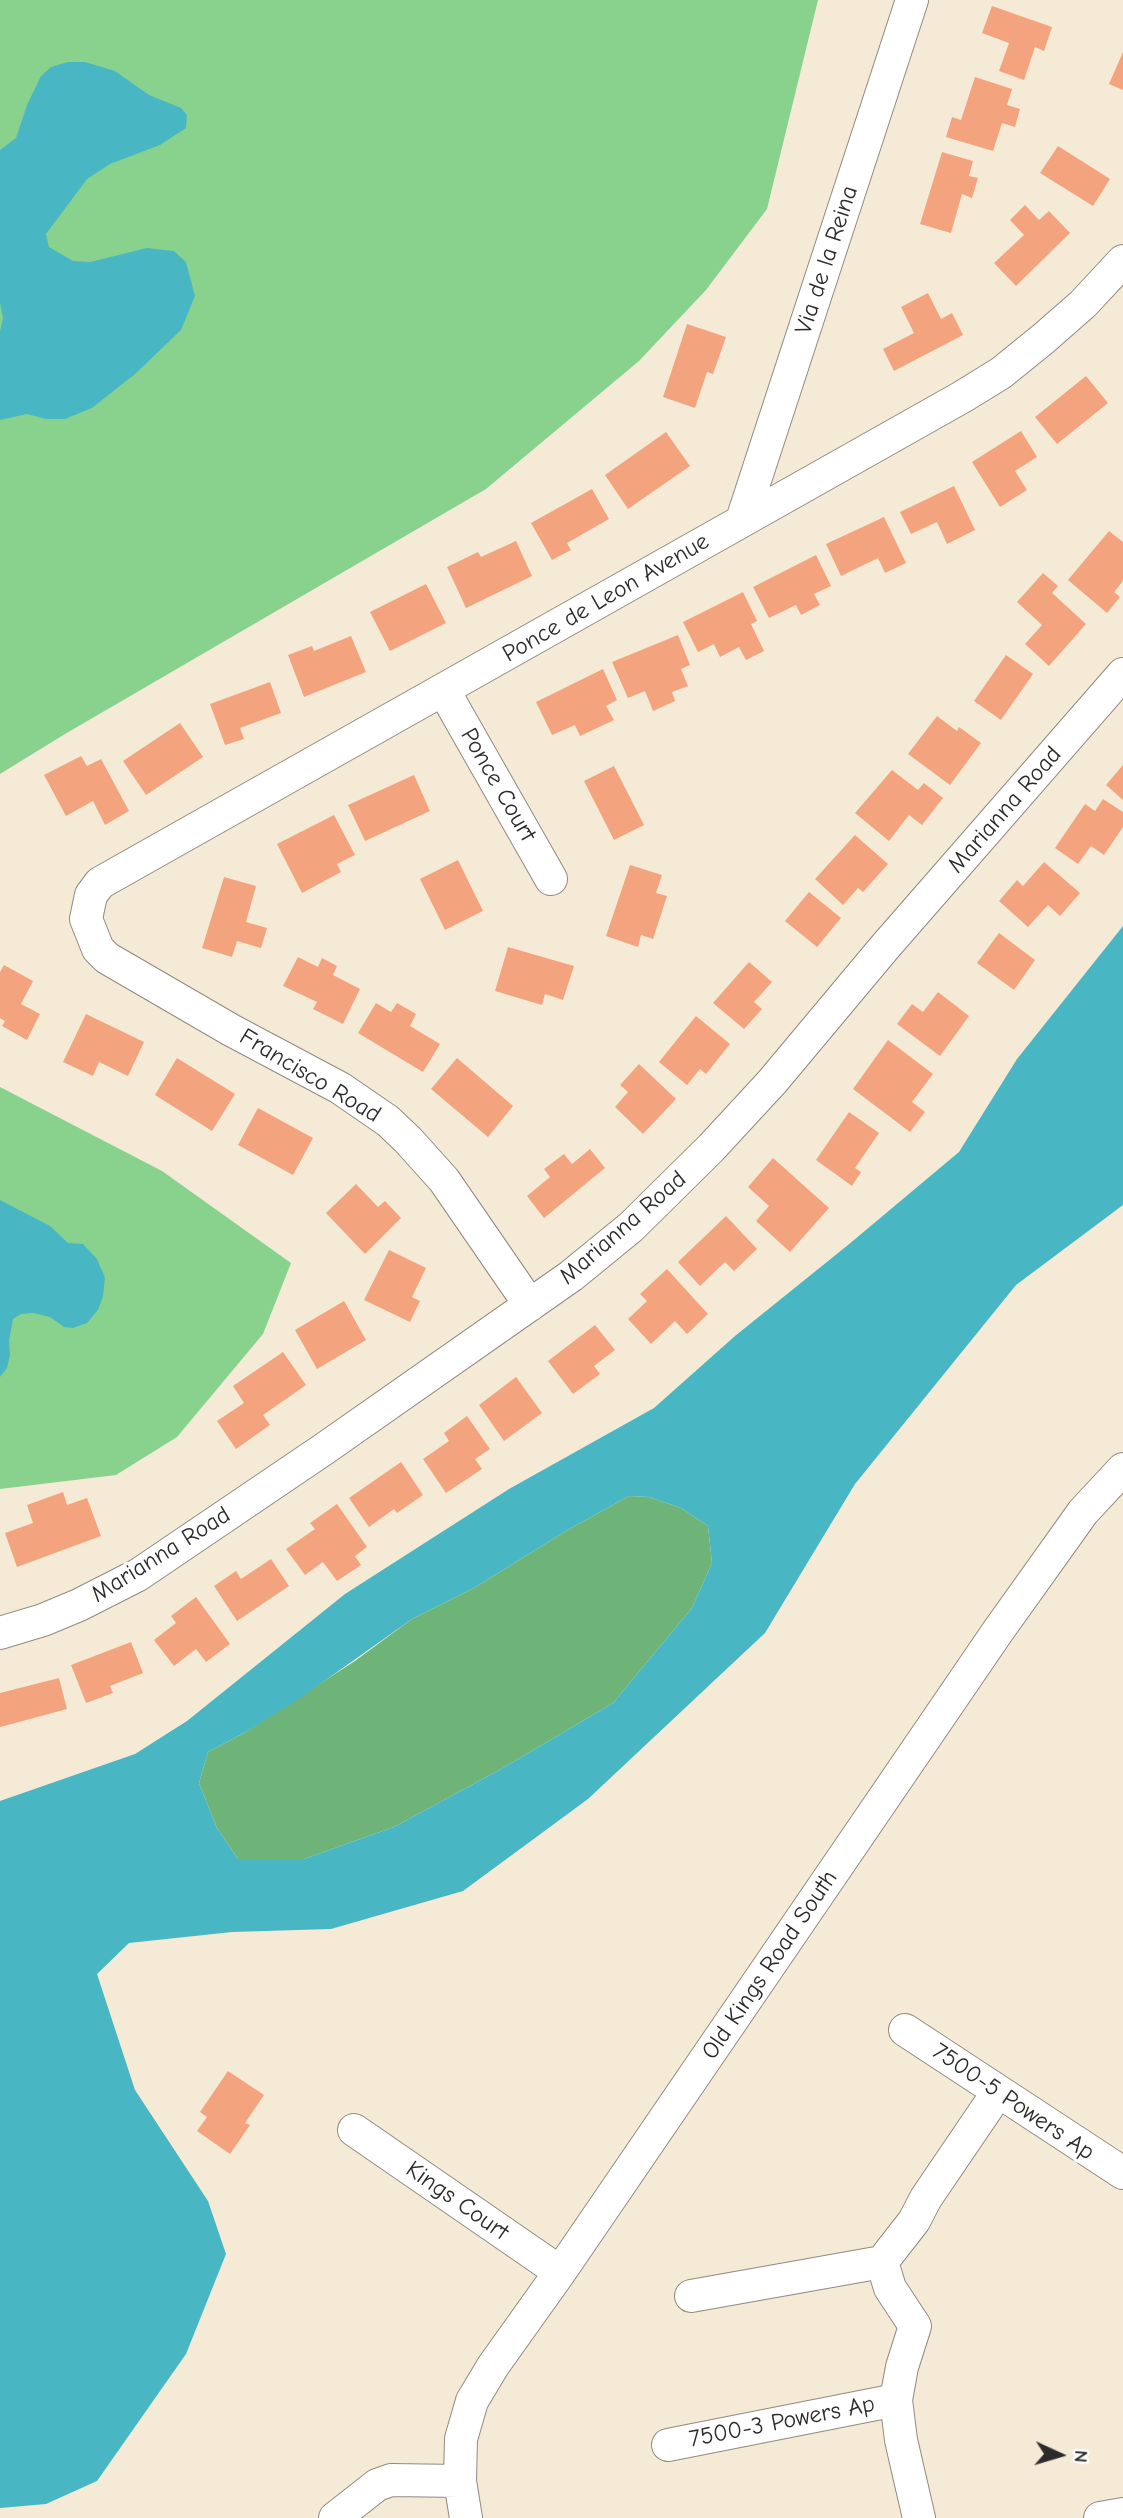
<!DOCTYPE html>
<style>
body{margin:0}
#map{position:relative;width:1123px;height:2518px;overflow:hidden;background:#f4ead6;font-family:"Comic Neue",sans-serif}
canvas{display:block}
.north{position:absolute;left:1025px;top:2420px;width:70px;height:70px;-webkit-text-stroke:5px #fff;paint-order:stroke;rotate:94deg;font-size:19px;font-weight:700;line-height:28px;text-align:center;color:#2b2b2b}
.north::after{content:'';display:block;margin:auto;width:24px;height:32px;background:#2b2b2b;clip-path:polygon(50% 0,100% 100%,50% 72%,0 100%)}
</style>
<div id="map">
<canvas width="1123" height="2518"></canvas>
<div class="north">N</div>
</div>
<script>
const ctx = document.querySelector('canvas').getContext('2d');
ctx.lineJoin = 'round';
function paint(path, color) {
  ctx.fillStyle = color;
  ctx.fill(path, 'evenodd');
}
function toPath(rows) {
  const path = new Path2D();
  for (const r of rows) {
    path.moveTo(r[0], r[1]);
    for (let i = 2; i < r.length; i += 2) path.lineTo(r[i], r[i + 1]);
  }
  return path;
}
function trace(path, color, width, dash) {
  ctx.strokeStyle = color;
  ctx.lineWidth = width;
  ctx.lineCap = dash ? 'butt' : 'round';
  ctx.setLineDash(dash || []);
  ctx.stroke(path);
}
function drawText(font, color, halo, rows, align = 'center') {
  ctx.font = font + ' "Comic Neue",sans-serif';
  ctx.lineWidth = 7;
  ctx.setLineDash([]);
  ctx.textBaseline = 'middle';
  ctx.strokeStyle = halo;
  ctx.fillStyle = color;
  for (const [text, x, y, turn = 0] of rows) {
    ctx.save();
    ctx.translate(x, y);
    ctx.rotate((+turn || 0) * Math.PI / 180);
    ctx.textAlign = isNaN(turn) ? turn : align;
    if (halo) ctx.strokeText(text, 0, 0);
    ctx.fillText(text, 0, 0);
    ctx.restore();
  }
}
const green = toPath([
 [0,0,818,0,767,209,706,290,639,361,486,489,65,734,0,774],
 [0,1087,162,1171,291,1263,263,1334,177,1437,116,1475,0,1489]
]);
const forest = toPath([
 [629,1496,649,1497,681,1508,708,1526,712,1563,692,1608,613,1703,503,1768,394,1827,304,1859,238,1859,217,1828,199,1783,208,1752,244,1733,355,1661,412,1619,474,1588,566,1531]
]);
const water = toPath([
 [68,62,85,62,115,71,149,95,181,108,187,115,186,128,160,145,110,164,87,179,46,234,49,247,73,261,90,262,147,248,174,251,186,262,195,296,181,330,135,374,92,408,65,419,46,419,27,414,0,420,0,331,3,318,0,303,0,150,16,138,27,105,41,76,51,67],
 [1123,926,1123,1205,1016,1285,855,1484,765,1633,588,1799,463,1891,331,1929,232,1932,129,1943,97,1974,135,2090,208,2201,226,2254,186,2354,97,2481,46,2504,0,2508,0,1801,135,1754,187,1721,345,1594,509,1489,654,1408,735,1336,848,1245,959,1152,1017,1059],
 [629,1496,649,1497,681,1508,708,1526,712,1563,692,1608,613,1703,503,1768,394,1827,304,1859,238,1859,217,1828,199,1783,208,1752,244,1733,299,1699,412,1619,474,1588,566,1531],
 [0,1200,50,1226,68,1243,83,1244,97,1259,105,1278,103,1296,98,1310,87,1323,73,1328,64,1327,50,1317,33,1313,21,1314,13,1319,9,1341,10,1355,7,1368,0,1377]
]);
const building = toPath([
 [992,6,1052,27,1044,51,1035,47,1024,80,999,71,1009,43,982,33],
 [1123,52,1123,90,1109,84],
 [975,77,1012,89,1007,105,1020,109,1015,127,1002,123,993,151,946,137,952,117,961,120],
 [1058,146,1110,179,1093,206,1040,173],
 [942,152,973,161,969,176,978,178,972,198,962,194,951,233,920,224],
 [1025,205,1039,220,1049,211,1070,233,1016,286,994,263,1024,235,1010,220],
 [928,293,941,319,952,313,963,335,894,371,883,349,914,333,901,307],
 [687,324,726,337,713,374,707,372,695,408,663,397],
 [1086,376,1108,403,1057,444,1035,417],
 [1021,431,1037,457,1015,471,1027,490,1000,507,972,462],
 [666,432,690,466,628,509,605,475],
 [954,486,975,530,947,544,937,522,911,534,900,512],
 [592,489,609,519,567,543,571,550,552,560,531,523],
 [884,517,906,563,885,573,878,558,841,576,826,544],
 [1109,531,1123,542,1123,581,1114,592,1120,597,1107,613,1068,580],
 [516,541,532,576,466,608,447,567,478,552,481,557],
 [816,555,831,586,814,594,820,605,801,615,796,605,769,618,753,587],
 [1043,573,1058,586,1052,593,1086,624,1049,666,1025,644,1042,625,1017,602],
 [426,584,446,623,390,651,370,612],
 [743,592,757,621,751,624,764,651,746,660,739,647,720,657,714,644,698,652,683,622],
 [678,635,690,665,681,669,688,686,672,692,675,701,653,711,645,691,628,698,612,662],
 [351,636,366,672,304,697,288,655,312,646,314,651],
 [1006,655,1033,674,1001,720,974,701],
 [603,669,617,700,606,706,614,720,580,736,575,725,552,735,536,702],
 [270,682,281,713,240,728,244,739,225,745,210,704],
 [937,716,957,731,959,727,981,743,950,785,908,754],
 [180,723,203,757,146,795,123,761],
 [81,756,87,766,101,759,129,811,105,825,93,801,66,816,44,775],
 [1123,765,1123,800,1106,785],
 [614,766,644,825,614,840,584,781],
 [892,770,918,790,924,783,943,798,922,825,909,815,889,841,855,813],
 [414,775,430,811,365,841,348,805],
 [1103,799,1123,812,1123,827,1104,855,1091,846,1078,864,1055,848,1085,804,1095,811],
 [334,815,355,855,337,864,341,872,302,893,277,844],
 [855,835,888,864,863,892,858,888,843,905,815,879],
 [458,860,483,911,445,930,420,879],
 [1044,862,1080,893,1060,916,1048,905,1028,927,999,901,1017,880,1023,886],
 [630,865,662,875,656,893,667,896,653,939,641,935,638,947,606,936],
 [224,877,256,886,246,922,267,928,261,948,237,941,232,957,202,948],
 [809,892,841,918,817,947,785,921],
 [999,933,1035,960,1014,990,977,963],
 [508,947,574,966,563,1000,545,994,542,1005,495,991],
 [298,957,318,967,322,958,337,966,333,975,360,989,343,1024,313,1009,317,1002,283,986],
 [749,962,772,982,754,1002,762,1009,744,1029,713,1003],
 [4,965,33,981,21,1004,40,1014,27,1040,2,1026,5,1021,0,1018,0,972],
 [938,992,969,1016,940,1056,897,1024,912,1004,923,1012],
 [376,1003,391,1012,397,1003,416,1014,410,1026,440,1044,423,1072,358,1033],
 [86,1014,144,1042,128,1076,99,1062,93,1076,63,1062],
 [696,1016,730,1044,706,1074,700,1069,687,1085,659,1062],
 [888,1040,933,1074,912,1102,925,1112,910,1132,853,1089],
 [177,1058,235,1094,212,1131,155,1095],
 [457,1058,513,1106,488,1137,431,1089],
 [639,1064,676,1099,643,1134,615,1107,628,1092,620,1085],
 [258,1108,313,1138,293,1175,238,1145],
 [849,1112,879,1133,855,1168,861,1172,852,1186,816,1160],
 [590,1149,605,1168,544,1218,527,1196,550,1177,544,1169,564,1154,572,1164],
 [773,1158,829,1208,790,1252,756,1221,769,1206,748,1187],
 [356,1184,378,1207,385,1201,401,1218,365,1254,326,1213],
 [726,1216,757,1249,734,1271,725,1262,700,1286,678,1262],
 [389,1250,426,1268,412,1297,420,1301,410,1322,364,1300],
 [667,1269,708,1314,687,1334,675,1321,651,1344,628,1319,647,1301,640,1294],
 [344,1301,366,1340,317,1369,295,1330],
 [595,1325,615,1350,594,1366,600,1374,573,1394,548,1361],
 [283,1352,306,1385,263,1415,270,1425,236,1449,217,1421,244,1403,233,1386],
 [516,1377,542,1413,504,1441,479,1405],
 [467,1416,490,1449,475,1459,482,1469,446,1493,423,1459,449,1441,444,1433],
 [401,1462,423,1495,397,1513,394,1509,369,1527,349,1498],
 [63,1492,67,1505,87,1498,101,1536,17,1567,5,1533,33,1523,27,1505],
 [337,1504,367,1547,355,1556,361,1565,337,1581,323,1562,305,1575,286,1549,315,1529,310,1523],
 [271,1559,289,1586,237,1621,214,1586,236,1571,241,1579],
 [196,1597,230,1644,206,1662,196,1649,174,1666,154,1640,176,1623,171,1616],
 [131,1642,143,1673,110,1686,113,1693,86,1703,71,1665],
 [59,1678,67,1709,0,1727,0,1693],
 [228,2071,264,2095,245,2123,250,2125,230,2154,197,2131,207,2117,200,2112]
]);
const minor = toPath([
 [742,520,912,0],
 [444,691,551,879],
 [530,1305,444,1180,408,1140,388,1121,340,1088,231,1030,107,958,98,949,86,919,91,895,100,883,962,397,1001,373,1043,339,1083,304,1123,261],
 [0,1633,43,1620,79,1605,138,1575,324,1449,571,1276,631,1227,711,1148,772,1082,884,948,1123,674],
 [905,2030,1123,2173],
 [354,2130,560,2272],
 [691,2296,882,2262],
 [668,2445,896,2400],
 [335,2518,377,2485,391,2480,460,2481],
 [466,2518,460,2481,461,2439,472,2401,493,2366,560,2272,998,1631,1083,1512,1123,1469],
 [919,2518,901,2440,896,2400,902,2367,915,2326,890,2288,882,2262,914,2221,926,2198,998,2092],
 [1100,2518,1123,2514]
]);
const streetNames = [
 ["Via de la Reina",827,260,-72],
 ["Ponce de Leon Avenue",606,598,-30],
 ["Ponce Court",498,785,60],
 ["Marianna Road",1005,810,-49],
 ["Francisco Road",310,1076,31],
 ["Marianna Road",623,1228,-41],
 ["Marianna Road",161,1555,-32],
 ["Old Kings Road South",770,1965,-56],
 ["7500-5 Powers Ap",1013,2102,34],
 ["Kings Court",457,2201,35],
 ["7500-3 Powers Ap",782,2422,-11]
];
paint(green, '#89d28e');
paint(forest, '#6eb479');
paint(water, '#49b7c3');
paint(building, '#f3a47e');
trace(minor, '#908a80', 34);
trace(minor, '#fff', 32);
drawText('24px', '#2b2b2b', '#fff', streetNames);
</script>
